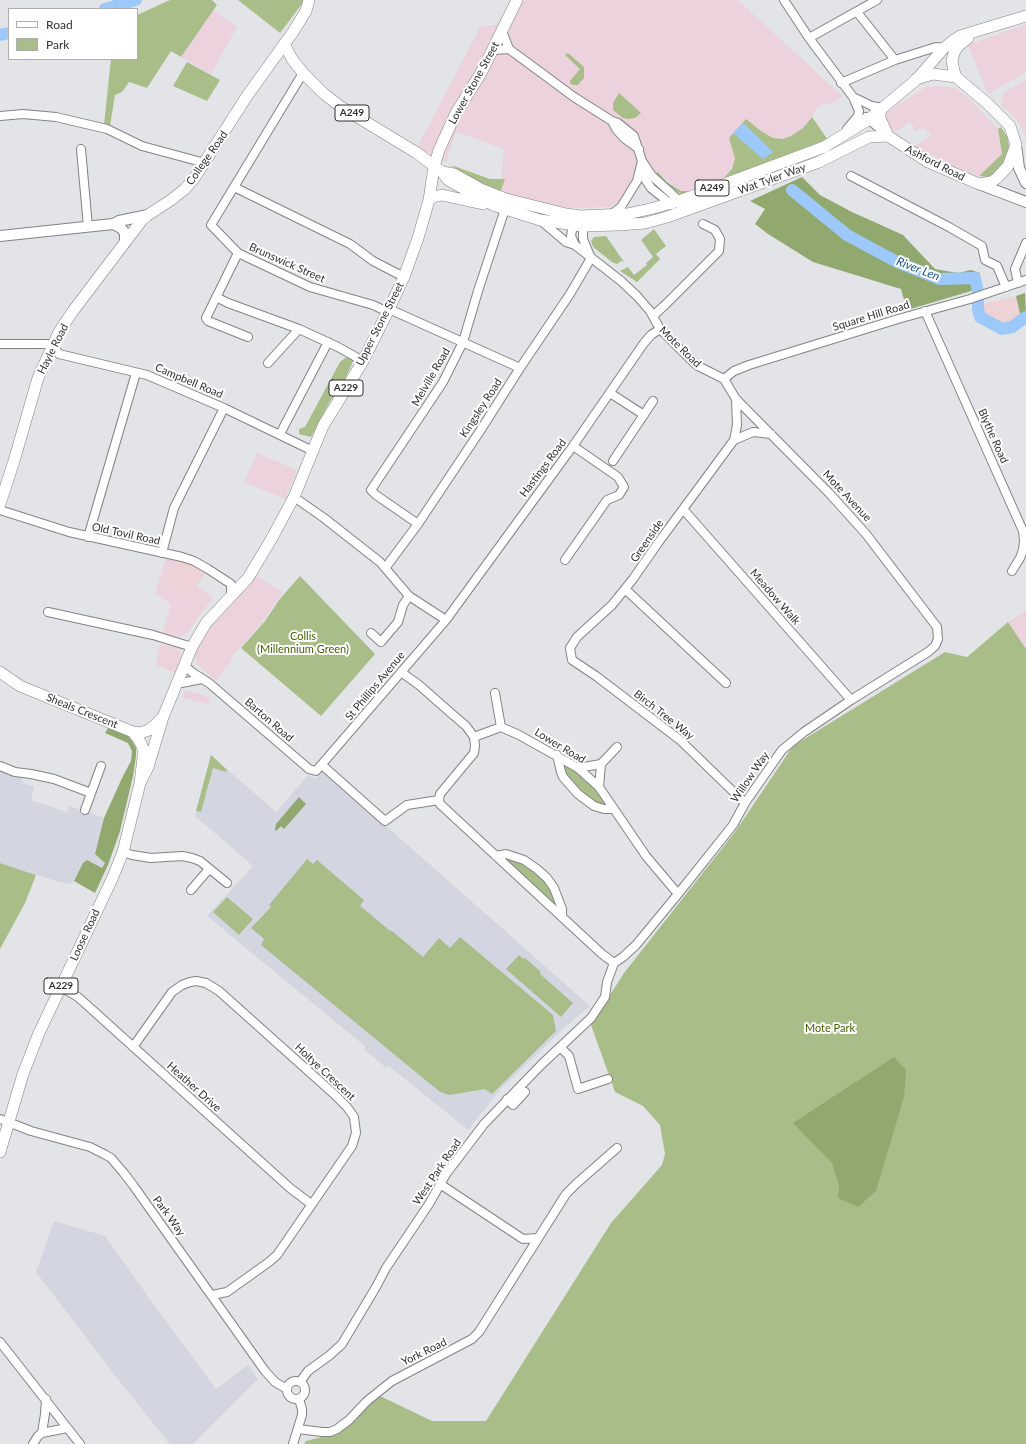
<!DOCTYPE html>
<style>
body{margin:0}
#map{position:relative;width:1026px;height:1444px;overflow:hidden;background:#e2e4e7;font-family:Lato,sans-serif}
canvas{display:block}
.legend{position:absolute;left:8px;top:8px;width:130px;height:52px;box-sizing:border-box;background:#fff;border:1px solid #adadad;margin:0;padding:5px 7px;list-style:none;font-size:12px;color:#313132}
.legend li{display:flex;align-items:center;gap:8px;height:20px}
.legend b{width:20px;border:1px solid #adadad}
</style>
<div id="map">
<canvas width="1026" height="1444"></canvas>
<ul class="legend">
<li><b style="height:5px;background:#fff"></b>Road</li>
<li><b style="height:11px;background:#a9bd89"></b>Park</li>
</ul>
</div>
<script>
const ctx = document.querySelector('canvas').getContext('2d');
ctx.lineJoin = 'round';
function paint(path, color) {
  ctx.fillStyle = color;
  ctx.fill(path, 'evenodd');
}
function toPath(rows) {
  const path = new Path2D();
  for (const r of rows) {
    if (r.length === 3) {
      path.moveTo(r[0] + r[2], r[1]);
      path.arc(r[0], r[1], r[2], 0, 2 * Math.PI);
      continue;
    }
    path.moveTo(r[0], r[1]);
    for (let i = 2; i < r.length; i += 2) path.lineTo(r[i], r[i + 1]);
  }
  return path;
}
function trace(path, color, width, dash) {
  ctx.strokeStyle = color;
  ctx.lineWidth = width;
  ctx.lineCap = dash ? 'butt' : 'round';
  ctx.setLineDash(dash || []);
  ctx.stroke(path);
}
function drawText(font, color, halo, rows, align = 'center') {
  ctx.font = font + ' Lato,sans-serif';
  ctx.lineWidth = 4;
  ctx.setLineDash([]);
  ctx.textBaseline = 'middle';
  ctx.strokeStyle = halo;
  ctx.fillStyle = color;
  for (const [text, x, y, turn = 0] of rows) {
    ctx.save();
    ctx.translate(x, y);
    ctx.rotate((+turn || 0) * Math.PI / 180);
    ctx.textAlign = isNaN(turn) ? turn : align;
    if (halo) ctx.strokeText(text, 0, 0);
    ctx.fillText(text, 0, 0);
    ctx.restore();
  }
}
const commercial = toPath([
 [512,0,738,0,842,96,829,106,826,102,816,109,812,117,803,128,723,179,691,191,681,191,658,172,610,207,569,208,499,195,504,149,456,132,446,162,417,148,480,27,496,25],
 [214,10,237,27,211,74,181,57],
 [1026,24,1026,72,988,94,968,45],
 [1026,80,1026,146,1025,135,1015,117,1001,105,1003,93],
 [938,86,955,88,967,97,998,129,1002,154,979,176,964,171,914,147,931,135,924,128,915,131,910,122,895,132,883,120,887,112,926,87],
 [257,453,297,470,285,499,244,482],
 [166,558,176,561,178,558,207,571,197,585,213,598,196,620,189,631,180,637,162,633,171,604,155,594],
 [253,574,283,592,261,624,231,658,232,660,216,680,198,665,195,658,195,650,203,640,200,637],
 [1026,611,1026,649,1008,622],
 [160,644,177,648,180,651,181,656,175,673,156,665],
 [185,690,209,697,210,698,208,704,183,698]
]);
const industrial = toPath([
 [1016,296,1021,318,1003,326,983,312,980,305],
 [178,558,207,571,189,596,165,583]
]);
const built = toPath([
 [211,755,276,812,308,775,316,779,324,771,590,1006,563,1029,501,1089,468,1130,389,1066,385,1067,364,1049,366,1047,207,916,253,866,195,816],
 [0,770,21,778,23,783,34,787,31,800,67,812,70,806,104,818,95,854,105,863,102,868,92,862,83,863,72,884,59,882,0,863],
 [54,1221,105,1236,149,1298,216,1389,248,1365,258,1379,193,1444,170,1444,117,1378,36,1272]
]);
const green = toPath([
 [170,0,212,0,217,5,181,57,171,51,147,88,129,82,122,92,115,95,110,126,104,125,111,59,137,59,137,15],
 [238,0,305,0,280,33],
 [568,53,584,67,584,78,578,85,573,85,570,83,570,81,580,69,565,55],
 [187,62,220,80,207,101,173,86],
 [619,93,641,113,635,118,629,119,623,118,613,110,613,103],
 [812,117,828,140,686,195,681,194,670,188,655,173,658,172,667,182,681,191,691,191,723,179,732,169,735,158,729,138,746,119,761,131,773,138,783,139,791,136,803,128],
 [1001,127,1008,138,1009,150,1006,160,997,172,989,177,979,176,1002,154,998,129],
 [451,165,490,179,505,179,499,195,477,185],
 [654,229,666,246,656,254,660,259,637,282,620,271,628,267,634,275,647,265,646,263,653,257,641,240],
 [606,236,613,246,624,262,621,261,617,264,612,262,593,247,591,241,594,237],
 [348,356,354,359,351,366,344,381,329,403,311,437,299,434,299,429,305,427,340,362],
 [300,576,375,654,321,716,241,648,265,621,279,600],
 [1008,622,1026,649,1026,1444,304,1444,306,1441,340,1432,380,1396,432,1421,486,1421,611,1223,662,1165,665,1154,660,1125,643,1106,615,1092,591,1025,624,973,735,832,793,746,945,652,967,657],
 [211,755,227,770,226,772,213,768,201,812,196,811],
 [562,764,564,764,578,772,590,783,605,802,604,804,602,805,591,799,577,788,567,775],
 [508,857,532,868,549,885,556,905,548,898,546,899,506,860],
 [307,859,313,864,317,860,364,900,360,906,370,914,389,930,392,931,423,957,439,938,450,948,460,937,553,1015,556,1031,492,1094,485,1089,449,1095,440,1092,261,945,264,939,251,928,271,907,269,905],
 [0,863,36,875,25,903,0,949],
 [227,897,253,919,239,935,213,912],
 [519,955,523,959,525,958,541,972,540,974,573,1003,561,1017,506,969]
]);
const forest = toPath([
 [802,177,820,195,852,212,903,235,935,269,958,273,971,270,980,273,978,289,907,310,901,289,813,262,768,234,755,224,765,209,750,201],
 [1025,293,1026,315,1021,318,1016,296],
 [108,728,128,736,132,741,136,748,136,756,133,776,120,831,108,865,95,893,74,881,83,863,87,860,102,868,105,863,95,854,104,818,122,778,131,761,132,751,128,743,105,733],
 [299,797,306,804,284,829,281,826,276,831,275,830,276,824],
 [894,1057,906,1070,904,1097,876,1191,858,1207,838,1198,839,1185,832,1163,793,1123]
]);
const water = toPath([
 [743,123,772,151,773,152,763,159,733,133]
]);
const river = toPath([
 [105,9,136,0],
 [0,35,9,33],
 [792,190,847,235,897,262,939,279,975,278,978,292,978,309,980,317,1002,329,1012,327,1026,317]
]);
const minor = toPath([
 [784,0,809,38,853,97,859,111,858,116,847,129],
 [857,12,895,60],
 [502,31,509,49,574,97,612,121,618,123,634,136,642,161,652,176,672,194,679,201,680,205],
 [809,38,877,0],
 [493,50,509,49],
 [303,73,211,225,238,253,310,287,373,305,388,312],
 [841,83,895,60,936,47,944,48],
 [853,97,872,106,882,108],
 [0,116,23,114,56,117,107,129,142,146,205,163],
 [866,117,886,134],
 [612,121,616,129,624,138,639,149],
 [81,149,88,227],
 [641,169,643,176,651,188,672,205],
 [851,176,949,227,982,246,985,260,997,266,1006,287],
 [234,187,350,244,373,261,404,277],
 [612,214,621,207,637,181,642,161],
 [540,220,566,242,575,245],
 [576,221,572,230,571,236,575,245,621,281,637,296,650,311,660,329,688,357,698,366,724,379],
 [582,221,583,226,583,239,590,256],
 [238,253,206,318,208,321,248,337],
 [1018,283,1015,269,1026,243],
 [216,297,228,303,299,329,338,347,363,361],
 [389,309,520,368],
 [925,311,1023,531,1024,541,1023,550,1020,558,1012,571],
 [653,316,666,304,719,251,720,239,715,230,703,224],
 [0,344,47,344,53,346,59,354,147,375,224,408,313,451],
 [268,363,299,329],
 [724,379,734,371,749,365,898,319,970,299,1026,280],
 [610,393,644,415],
 [736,399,737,425,734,440,658,543,633,579,612,605,577,637,570,648,572,660,596,676,680,740,745,803],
 [280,434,328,342],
 [734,440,753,432,771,434],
 [613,461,653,401],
 [294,497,324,518,380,562,409,596,446,620],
 [683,509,851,700],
 [0,510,69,532,182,557,194,561,208,569,231,584,231,596],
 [418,524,376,495,371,490,443,382,463,342,478,291,505,209],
 [88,537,136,373],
 [162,553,174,508,224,408],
 [565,560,607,500,619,495,624,487,618,477,573,446],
 [386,567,418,524,480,431,520,368,570,294,591,258],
 [625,589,726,683],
 [48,612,153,635,192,647],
 [371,633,381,642,398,622,403,605,409,596],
 [184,665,193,673,209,683,309,769,316,771,446,620,573,446,644,343,651,335,660,329],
 [401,672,419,685,452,714,466,726,474,737,475,746,474,753,440,794,439,800,440,804,602,954,614,963],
 [176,684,202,679],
 [495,693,501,727],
 [474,737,501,727,519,735,578,768,599,787,646,856,678,894],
 [557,755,561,772,563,777,578,794,594,806,604,809,614,809],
 [322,765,385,821,407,805,439,800],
 [0,766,15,772,31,774,54,779,91,793],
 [578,768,601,764,617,747],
 [599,787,601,764],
 [85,810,101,766],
 [123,852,132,855,151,858,182,856,192,858,200,861,227,883],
 [496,856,506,854,524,860,537,869,547,878,554,888,562,909,562,917],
 [191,890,209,869],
 [614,963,623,957,636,945,678,894,733,825,745,803,782,750,804,732,851,700,928,652,935,646,938,639,937,627,866,534,829,493,736,399,724,379],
 [61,987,78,997,290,1188,311,1204],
 [133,1047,172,992,182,985,190,982,196,981,206,983,219,991,334,1094,347,1107,354,1117,356,1133,352,1146,277,1255,269,1262,227,1292,212,1295],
 [560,1047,569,1056,578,1089,608,1079],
 [507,1099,513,1105,525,1092],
 [0,1119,31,1131,90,1147,104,1154,111,1158,123,1172,133,1185,265,1371,275,1382,287,1389],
 [440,1184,523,1239,538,1238],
 [0,1342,80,1444],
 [296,1390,9],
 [300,1382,308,1371,330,1355,342,1344,376,1287,386,1268,429,1204,446,1174,484,1124,541,1065,591,1018,605,997,607,982,614,963],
 [298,1429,322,1432,330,1432,337,1429,349,1420,367,1401,392,1381,472,1339,479,1332,566,1194,576,1184,617,1148],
 [42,1433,45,1414,46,1399],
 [33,1444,38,1436,42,1433,67,1428],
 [293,1444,302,1415,302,1409,299,1399]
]);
const major = toPath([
 [1016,145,1019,168,1026,183],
 [979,184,1026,202],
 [113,224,121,228,125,233,125,243],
 [0,236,113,224,119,221,148,215]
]);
const highway = toPath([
 [284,44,292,59,303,73,323,93,341,107,417,153,442,172,448,180,493,205,540,220,583,226,619,225,645,223,667,217,819,162,869,137,888,136],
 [916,79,933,74,956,77],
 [882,108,880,113,880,118,888,136],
 [888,136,928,162,979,184,991,182,997,178,1008,166,1016,145,1010,126,988,104,956,77,954,71,952,61,954,53,957,47,968,38],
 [442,172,454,174,481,189,506,199,566,214,580,216,627,214,650,209,682,200,824,147,868,120,916,80,944,48,954,40,960,36,1026,16],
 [429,200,433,197,442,195,483,204],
 [0,504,14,461,38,378,59,332,73,311,142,220,148,215,171,200,185,189,195,177,247,96,293,32,306,11,309,0],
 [0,672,20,686,133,732,140,733,149,730,155,725,161,719],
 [140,783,148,767,163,717,192,647,206,623,248,578,272,538,294,497,323,426,363,361,389,309,404,277,418,238,429,200,434,167,439,150,456,113,481,73,517,0],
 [0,1152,23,1074,39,1033,112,879,123,852,140,783,143,758,143,748,139,740,133,732]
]);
const shields = [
 [352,113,34],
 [712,188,34],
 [346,388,34],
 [61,986,34]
];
const shieldNames = [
 ["A249",352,113],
 ["A249",712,188],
 ["A229",346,388],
 ["A229",61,986]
];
const streetNames = [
 ["Lower Stone Street",474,83,-61],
 ["College Road",207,158,-55],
 ["Ashford Road",935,163,27],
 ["Wat Tyler Way",772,179,-20],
 ["Brunswick Street",287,263,24],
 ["Square Hill Road",871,316,-17],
 ["Upper Stone Street",380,324,-63],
 ["Mote Road",680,347,44],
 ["Hayle Road",53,349,-63],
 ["Melville Road",431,377,-60],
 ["Campbell Road",189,381,23],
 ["Kingsley Road",481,408,-57],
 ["Blythe Road",993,436,66],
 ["Hastings Road",543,468,-53],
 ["Mote Avenue",847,496,47],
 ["Old Tovil Road",126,534,12],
 ["Greenside",647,541,-55],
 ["Meadow Walk",775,597,49],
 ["St Phillips Avenue",375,686,-50],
 ["Sheals Crescent",82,711,22],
 ["Birch Tree Way",664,715,38],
 ["Barton Road",269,720,41],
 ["Lower Road",560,746,31],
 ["Willow Way",750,777,-56],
 ["Loose Road",85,935,-65],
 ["Holtye Crescent",325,1072,43],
 ["Heather Drive",194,1087,42],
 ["West Park Road",437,1172,-56],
 ["Park Way",169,1216,54],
 ["York Road",424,1352,-26]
];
const parkNames = [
 ["Collis",303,636],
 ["(Millennium Green)",303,649],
 ["Mote Park",830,1028]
];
const waterNames = [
 ["River Len",918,269,21]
];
paint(commercial, '#ebd2dc');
paint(industrial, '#edd2d6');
paint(built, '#d3d6e1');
paint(green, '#a9bd89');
paint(forest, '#91a86e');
paint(water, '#9dc9fa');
trace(river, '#9dc9fa', 12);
trace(minor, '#838386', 10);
trace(major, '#838386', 12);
trace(highway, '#838386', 12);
trace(minor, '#fff', 8);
trace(major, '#fff', 10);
trace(highway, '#fff', 11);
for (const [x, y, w] of shields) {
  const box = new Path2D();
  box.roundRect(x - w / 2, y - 8, w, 16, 3);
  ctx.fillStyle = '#fff';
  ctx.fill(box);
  trace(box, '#313132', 1);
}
drawText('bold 10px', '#313132', null, shieldNames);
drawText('11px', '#313132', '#fff', streetNames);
drawText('11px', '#466002', '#fff', parkNames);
drawText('italic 12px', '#14518b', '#fff', waterNames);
</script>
